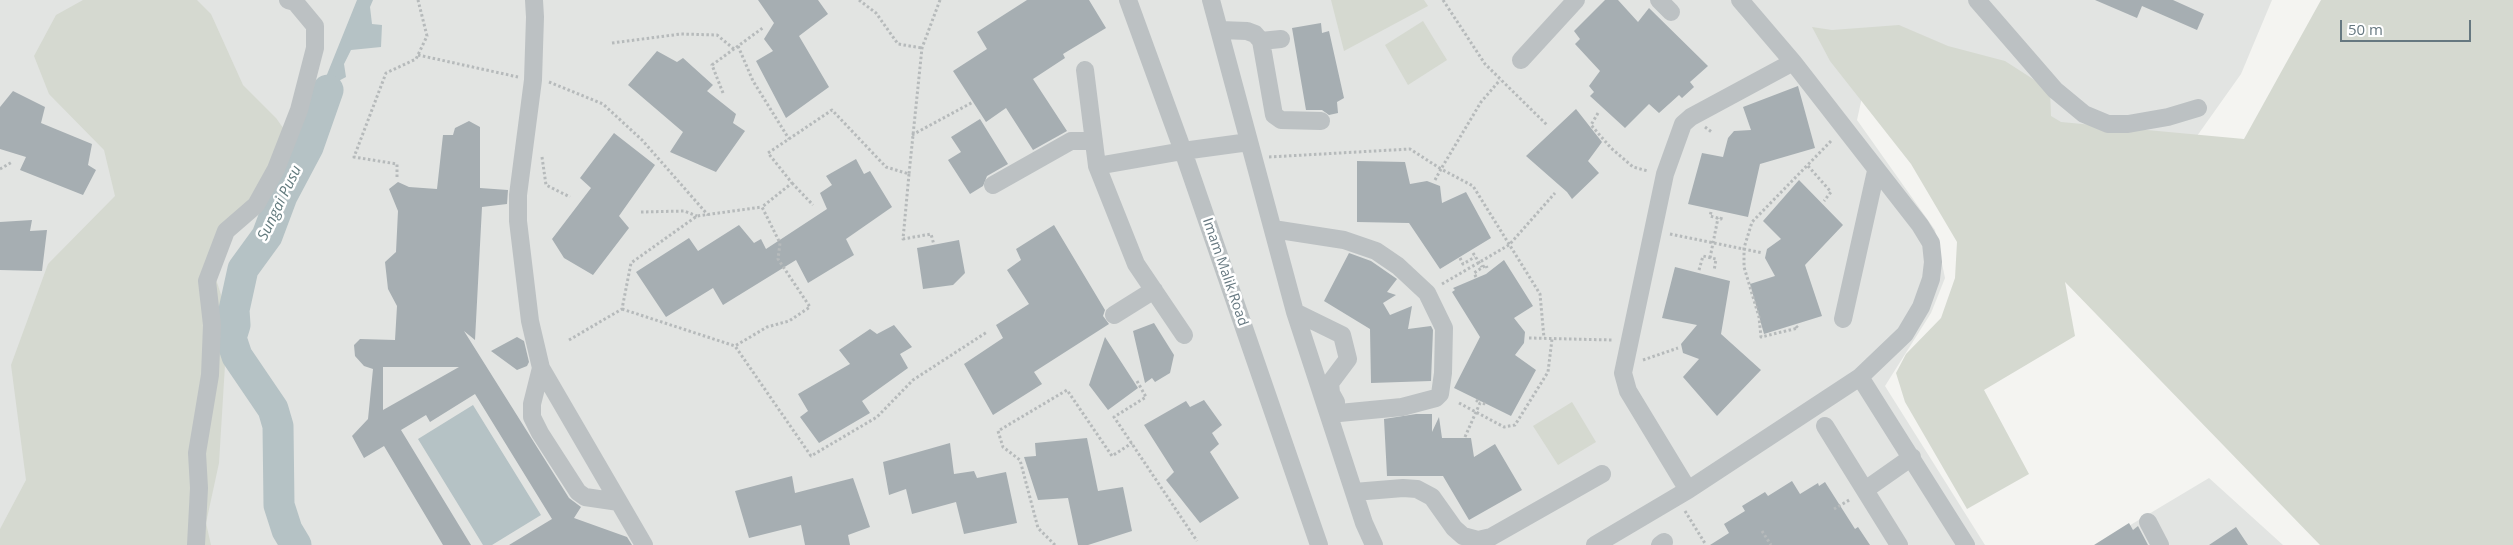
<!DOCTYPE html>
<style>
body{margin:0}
#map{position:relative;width:2513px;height:545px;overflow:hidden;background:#f4f4f1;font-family:"Open Sans",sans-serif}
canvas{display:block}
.scale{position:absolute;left:2340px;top:20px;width:131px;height:22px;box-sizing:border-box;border:2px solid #667880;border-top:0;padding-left:6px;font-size:15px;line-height:18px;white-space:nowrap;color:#667880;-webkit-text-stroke:4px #fff;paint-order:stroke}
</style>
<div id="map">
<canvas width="2513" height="545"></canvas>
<div class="scale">50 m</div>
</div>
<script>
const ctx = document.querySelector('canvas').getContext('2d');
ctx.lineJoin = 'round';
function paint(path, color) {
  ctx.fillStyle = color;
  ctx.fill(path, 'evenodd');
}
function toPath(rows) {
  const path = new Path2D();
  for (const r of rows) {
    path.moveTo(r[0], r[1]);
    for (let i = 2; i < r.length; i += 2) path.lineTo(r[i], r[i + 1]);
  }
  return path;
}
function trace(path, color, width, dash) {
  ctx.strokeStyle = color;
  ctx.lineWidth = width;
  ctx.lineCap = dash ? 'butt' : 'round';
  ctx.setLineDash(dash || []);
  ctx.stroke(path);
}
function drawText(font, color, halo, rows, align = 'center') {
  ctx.font = font + ' "Open Sans",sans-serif';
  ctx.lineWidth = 5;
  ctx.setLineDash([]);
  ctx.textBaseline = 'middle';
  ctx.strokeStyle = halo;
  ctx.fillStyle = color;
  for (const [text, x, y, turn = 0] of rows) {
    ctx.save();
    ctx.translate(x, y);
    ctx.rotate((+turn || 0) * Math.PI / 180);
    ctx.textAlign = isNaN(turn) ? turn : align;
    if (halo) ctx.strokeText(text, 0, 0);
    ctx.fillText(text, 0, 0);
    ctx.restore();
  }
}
const built = toPath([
 [0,0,2272,0,2241,74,2170,174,1866,79,1857,120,1935,230,1945,278,1931,313,1885,386,1985,545,0,545],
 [2209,478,2283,545,2097,545]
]);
const green = toPath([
 [83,0,197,0,211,14,243,85,276,118,296,146,274,183,211,264,228,316,219,463,206,523,211,545,0,545,0,529,26,480,11,365,48,264,115,196,104,150,49,94,34,56,56,15],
 [1424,0,1428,6,1344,51,1331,0],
 [2321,0,2513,0,2513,545,2320,545,2065,282,2075,336,1984,390,2029,474,1967,509,1905,402,1896,373,1906,354,1941,318,1955,278,1957,242,1911,164,1830,61,1812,27,1832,30,1899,25,1948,46,2005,61,2050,90,2051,116,2061,122,2244,139],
 [1423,21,1447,60,1408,85,1385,45],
 [1572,402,1596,442,1558,465,1533,426]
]);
const water = toPath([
 [357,0,373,0,370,7,372,24,382,25,381,47,351,50,344,64,346,77,331,85,319,129,305,129],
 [473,405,541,515,492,545,483,545,418,439]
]);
const river = toPath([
 [296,545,287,530,279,505,278,426,273,409,237,356,231,338,235,325,234,310,243,269,267,236,282,196,308,147,328,90]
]);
const building = toPath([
 [758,0,818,0,828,14,799,36,829,87,786,118,756,61,773,51,764,39,774,23],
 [1027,0,1089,0,1106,28,1063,54,1065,58,1033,79,1067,131,1033,150,1006,108,986,122,953,71,987,49,977,32],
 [1605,0,1618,0,1638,22,1649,8,1708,66,1690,82,1694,87,1682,98,1679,95,1659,113,1649,104,1625,128,1590,96,1594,92,1589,86,1600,71,1575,44,1580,39,1574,31],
 [2095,0,2173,0,2204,14,2197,30,2142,6,2137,18],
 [1321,23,1322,33,1329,31,1344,98,1337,102,1338,113,1329,115,1322,110,1306,110,1292,28],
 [657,51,677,62,683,58,713,85,707,91,736,114,733,123,745,131,716,172,670,152,683,132,628,85],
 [1798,86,1815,148,1760,164,1748,217,1688,204,1702,153,1723,157,1728,138,1734,131,1751,130,1743,107],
 [13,91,45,107,41,123,92,144,88,165,96,170,83,195,20,170,26,157,0,149,0,107],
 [1576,109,1602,142,1588,161,1599,173,1572,199,1567,192,1526,156],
 [980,119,1008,164,987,176,983,186,970,194,948,160,961,152,951,137],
 [469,121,480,127,480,188,508,190,507,204,482,207,475,340,464,331,569,498,581,507,574,518,627,537,632,545,509,545,552,519,475,394,430,422,426,415,401,430,471,545,443,545,384,446,364,458,352,436,368,419,373,369,364,366,355,356,354,345,360,339,395,340,397,306,388,289,385,262,396,252,398,211,389,189,398,182,409,187,437,189,443,135,453,135,455,128],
 [383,367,459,367,383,410],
 [614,133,655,165,619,216,629,228,593,275,564,258,552,239,591,188,580,178],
 [856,159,864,174,870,171,892,207,846,239,854,255,808,283,796,260,723,305,713,288,666,317,636,272,689,238,698,251,739,225,754,243,761,239,766,249,827,209,820,193,832,185,826,176],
 [1357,161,1405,162,1410,184,1427,181,1440,186,1442,203,1466,192,1491,238,1440,269,1409,223,1357,222],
 [1799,180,1843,225,1805,265,1822,316,1764,334,1750,284,1775,276,1765,258,1767,249,1781,239,1763,221],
 [32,220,30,231,47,230,42,271,0,270,0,222],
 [1054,225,1105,310,1103,316,1109,324,1034,372,1042,384,993,415,964,364,1003,338,996,325,1029,304,1007,270,1021,260,1016,249],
 [959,240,965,273,953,285,923,289,917,248],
 [1349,253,1371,261,1397,279,1387,292,1396,295,1383,303,1390,315,1412,306,1408,329,1431,326,1433,330,1431,381,1371,383,1370,329,1324,301],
 [1504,260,1533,306,1514,318,1525,332,1524,343,1515,355,1536,370,1511,416,1454,388,1480,337,1452,292,1455,290,1453,288,1486,274],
 [1675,267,1730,281,1721,334,1761,370,1717,416,1683,377,1699,359,1683,353,1681,344,1697,325,1662,318],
 [1154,323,1174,355,1170,373,1155,382,1152,378,1145,383,1133,331],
 [894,325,912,347,900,354,908,368,862,401,870,413,819,443,800,417,808,411,798,394,850,364,839,350,870,329,877,334],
 [517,337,524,341,529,362,527,366,517,370,491,351],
 [1105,337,1138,388,1108,410,1089,385],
 [1204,400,1222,425,1212,433,1219,444,1210,452,1239,498,1200,523,1166,480,1174,472,1144,425,1186,401,1190,407],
 [1416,414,1432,414,1432,432,1439,417,1442,438,1471,438,1474,457,1495,444,1522,490,1469,520,1443,476,1387,476,1384,419],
 [1087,438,1098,491,1123,487,1132,531,1088,545,1078,545,1068,498,1038,500,1024,457,1036,456,1035,443],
 [950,443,954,474,974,471,977,478,1006,472,1017,523,964,534,956,502,912,514,906,489,889,495,883,462],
 [792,476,795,493,853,478,870,527,848,535,850,545,805,545,801,525,749,538,735,491],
 [1792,481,1800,494,1818,483,1819,486,1825,482,1855,529,1858,527,1870,545,1710,545,1729,533,1724,524,1745,511,1742,506,1765,492,1768,496],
 [2129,523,2133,530,2138,526,2148,545,2094,545],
 [2236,527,2248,545,2209,545]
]);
const path = toPath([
 [859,0,876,13,898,44,922,48],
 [940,0,922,48,909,174,886,167,832,110,768,153,792,183,762,207,780,243,778,259,810,307,789,321,767,327,735,346,811,456,877,417,913,380,987,332],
 [1443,0,1485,64,1547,125],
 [612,43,681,34,717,35,734,49],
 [738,46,753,81,789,139],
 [418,55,518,77],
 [549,82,603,104,642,140,708,215],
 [723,93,712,65,764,27],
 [1598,113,1591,125,1611,148,1633,167,1648,171],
 [1705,127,1713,133],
 [912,135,973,102],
 [542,157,546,185,570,197],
 [1269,157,1410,149,1441,169,1481,102,1500,80],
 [1808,166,1831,192,1824,201],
 [0,169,12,162],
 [909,174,903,239,931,234,934,245],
 [397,177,397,164,354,157,386,73,416,59,427,36,418,0],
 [1435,180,1441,169,1473,186,1540,294,1544,338],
 [792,183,813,205],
 [641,212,684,211,697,216],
 [1711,212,1710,216,1721,219,1722,215],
 [1670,234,1763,253],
 [1473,253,1482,267],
 [1460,258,1463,264,1475,257],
 [1710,258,1718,218],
 [1699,270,1703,256,1716,259,1714,271],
 [1476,277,1474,273,1486,265,1487,268],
 [1442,284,1509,245,1555,193],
 [622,309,735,346],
 [1796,326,1798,328,1761,337,1759,317,1744,267,1744,248,1752,222,1832,140],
 [1529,338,1612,340],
 [569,340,622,309,631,263,697,216,762,207],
 [1643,360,1678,348],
 [1137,381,1146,397,1114,417,1197,541],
 [1476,400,1480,403],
 [1459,403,1504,427,1515,425,1548,372,1552,339],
 [1465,437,1480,403,1486,404],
 [1834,509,1851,499],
 [1685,511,1706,545],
 [1762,531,1771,545],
 [1055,545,1038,528,1020,460,1003,447,998,431,1067,390,1112,456,1132,443]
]);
const minor = toPath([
 [534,0,535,17,533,80,518,195,518,221,530,321,541,368,644,545],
 [1128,0,1183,151,1319,545],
 [1211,0,1295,312,1364,523,1374,545],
 [1659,0,1671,12],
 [1977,0,2055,90,2084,114,2108,124,2128,124,2168,117,2198,108],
 [1220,30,1247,31,1255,34,1261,41,1274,115,1281,120,1321,121],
 [1261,41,1281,39],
 [1521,60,1576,0],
 [1793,62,1920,225,1931,243,1933,262,1931,279,1921,307,1905,334,1860,377],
 [1085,70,1097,166],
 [993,185,1071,141,1094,141],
 [1273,229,1344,240,1376,251,1398,266,1427,293,1444,328,1443,373,1440,394,1436,398,1402,407,1329,414],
 [1295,312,1342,335,1348,359,1330,383,1331,393,1336,402],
 [1114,315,1154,290],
 [1843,319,1876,171],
 [1184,335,1136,264,1097,166,1183,151,1249,142],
 [541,368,532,404,532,417,540,433,578,492,585,497,619,502],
 [1825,426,1899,545],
 [1688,490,1628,391,1623,373,1665,174,1683,124,1691,117,1793,62,1740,0],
 [1865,490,1912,457],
 [1354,492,1403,488,1417,489,1432,497,1454,528,1463,536,1478,540,1491,537,1602,474],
 [2148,522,2160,545],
 [196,545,199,488,197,453,210,375,212,325,207,281,226,231,256,205,276,169,299,110,315,48,315,26,295,2,288,0],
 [1595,545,1688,490,1860,377,1966,545],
 [1660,545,1664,542]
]);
const streetNames = [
 ["Imam Malik Road",1225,272,71]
];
const waterNames = [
 ["Sungai Pusu",280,203,-64]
];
paint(built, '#e2e4e2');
paint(green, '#d5d9d0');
paint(water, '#b5c2c5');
trace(river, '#b5c2c5', 31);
paint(building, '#a6aeb2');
trace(path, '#b6babb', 3, [2.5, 2.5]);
trace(minor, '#bcc1c3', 18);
drawText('14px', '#667880', '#fff', streetNames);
drawText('italic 15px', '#627a7d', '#fff', waterNames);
</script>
